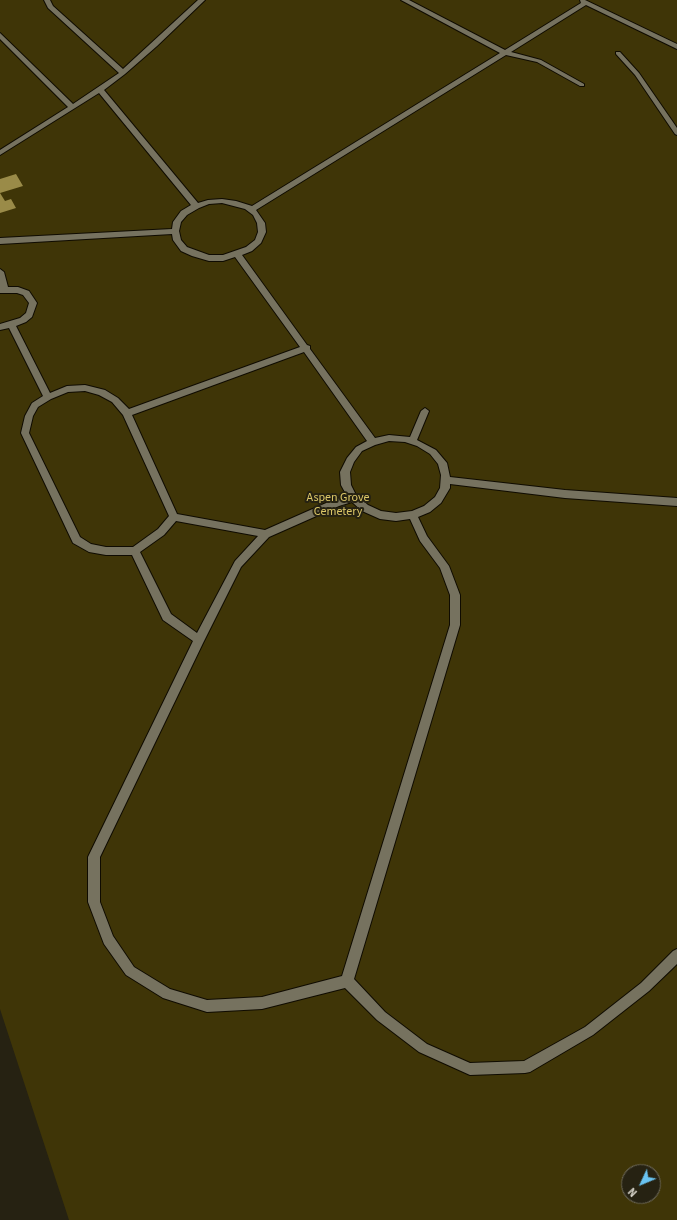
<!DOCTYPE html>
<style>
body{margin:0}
#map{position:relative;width:677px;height:1220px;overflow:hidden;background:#262212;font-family:"Source Sans 3",sans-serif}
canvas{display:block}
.north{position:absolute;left:621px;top:1164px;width:40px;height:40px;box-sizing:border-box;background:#262212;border:1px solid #6e6a5c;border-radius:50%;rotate:226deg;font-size:11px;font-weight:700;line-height:16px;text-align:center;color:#d9d6cc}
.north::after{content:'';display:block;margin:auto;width:14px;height:18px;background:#69c3f1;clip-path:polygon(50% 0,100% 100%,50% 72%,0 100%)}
</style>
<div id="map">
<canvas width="677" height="1220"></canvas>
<div class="north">N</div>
</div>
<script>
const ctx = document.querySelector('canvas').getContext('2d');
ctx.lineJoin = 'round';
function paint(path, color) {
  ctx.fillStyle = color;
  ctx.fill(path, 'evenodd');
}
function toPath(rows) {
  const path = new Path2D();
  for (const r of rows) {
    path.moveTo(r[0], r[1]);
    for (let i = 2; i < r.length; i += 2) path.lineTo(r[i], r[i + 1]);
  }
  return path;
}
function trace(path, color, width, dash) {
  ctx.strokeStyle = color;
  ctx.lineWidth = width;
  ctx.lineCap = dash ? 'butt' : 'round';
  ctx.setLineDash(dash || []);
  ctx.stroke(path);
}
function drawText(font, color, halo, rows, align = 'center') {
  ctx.font = font + ' "Source Sans 3",sans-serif';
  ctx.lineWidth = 4;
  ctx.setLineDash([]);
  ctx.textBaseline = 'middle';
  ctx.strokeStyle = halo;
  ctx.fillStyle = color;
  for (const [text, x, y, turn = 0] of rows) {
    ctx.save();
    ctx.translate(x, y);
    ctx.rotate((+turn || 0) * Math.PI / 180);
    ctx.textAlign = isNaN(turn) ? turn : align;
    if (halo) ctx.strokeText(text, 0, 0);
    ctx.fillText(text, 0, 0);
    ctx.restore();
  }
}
const green = toPath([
 [0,0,677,0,677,1220,69,1220,0,1009],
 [629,1172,653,1172,653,1196,629,1196]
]);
const building = toPath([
 [16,174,23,186,0,193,0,179],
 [0,193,5,201,11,199,16,208,0,213]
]);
const lane = toPath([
 [44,0,50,0,53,6,123,69,198,0,205,0,157,46,125,74,104,90,198,203,208,200,222,199,236,201,252,206,500,53,401,0,409,0,505,50,581,3,580,0,585,0,677,44,677,49,675,48,586,5,511,52,541,60,584,84,584,86,580,86,537,62,506,55,256,210,265,223,266,232,261,243,252,251,242,255,307,345,310,346,310,349,375,438,389,435,410,437,421,411,425,408,429,411,417,440,436,450,447,463,450,477,565,490,677,498,677,506,565,498,450,484,450,488,441,503,430,512,418,517,427,536,449,566,460,595,460,625,354,979,385,1012,427,1044,470,1063,524,1061,585,1027,641,983,673,951,677,949,677,964,649,991,593,1035,530,1072,525,1073,470,1075,419,1052,377,1020,345,988,262,1009,207,1012,163,998,126,975,104,944,88,902,88,857,193,641,163,620,132,555,106,555,89,552,73,543,21,433,25,416,32,403,43,396,9,328,0,330,0,324,20,318,26,313,29,303,23,295,17,293,0,293,0,269,4,272,8,287,18,287,29,291,37,303,32,317,26,322,16,326,50,393,67,386,85,385,105,390,118,398,129,409,300,347,235,257,223,261,209,261,192,256,181,251,173,240,172,234,0,244,0,238,172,229,173,222,181,211,191,205,99,93,0,155,0,150,68,107,0,39,0,33,73,104,119,73,48,8,44,0],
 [222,203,245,209,253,215,257,223,258,232,255,240,246,247,223,255,209,255,187,247,181,240,179,231,181,222,187,215,199,208,209,204,222,203],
 [304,352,367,441,356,447,347,458,340,472,341,485,347,496,333,500,265,530,177,514,132,415,304,352],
 [85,391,99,395,112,402,123,415,169,516,158,529,133,547,106,547,91,544,80,537,29,433,33,416,38,407,51,399,68,392,85,391],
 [389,441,405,442,417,446,430,454,438,464,441,475,440,488,435,497,424,506,412,511,396,513,381,511,368,505,356,495,351,485,350,472,354,462,362,451,375,445,389,441],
 [352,502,362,511,380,519,396,521,410,519,420,541,440,568,450,595,450,625,342,976,262,997,207,1000,170,989,134,967,113,936,100,902,100,857,203,643,241,567,269,537,339,506,352,502],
 [176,521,258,536,235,561,197,633,171,614,140,552,164,535,176,521],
 [616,52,620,52,639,73,677,128,677,135,675,134,635,75,616,54,616,52]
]);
const parkNames = [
 ["Aspen Grove",338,498],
 ["Cemetery",338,512]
];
paint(green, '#3f3507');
paint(building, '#9a8b48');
trace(lane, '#0f0b01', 2);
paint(lane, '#76725f');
drawText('12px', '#ddc868', '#262212', parkNames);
</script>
